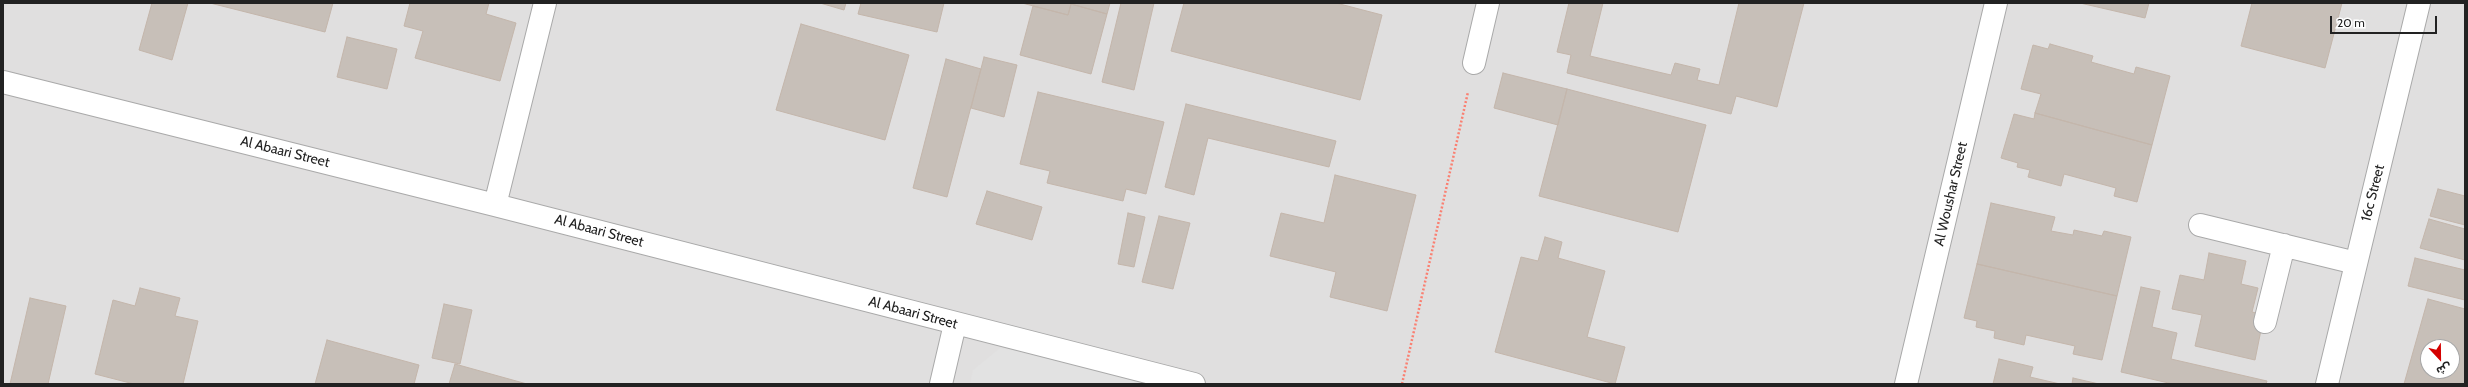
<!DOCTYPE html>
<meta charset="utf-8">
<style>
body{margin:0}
#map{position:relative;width:2468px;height:387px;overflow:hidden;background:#f2efe9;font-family:Cabin,"Noto Sans Arabic",sans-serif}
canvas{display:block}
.frame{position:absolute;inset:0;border:4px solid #222;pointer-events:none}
.north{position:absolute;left:2420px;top:339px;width:40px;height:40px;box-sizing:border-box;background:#fff;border:1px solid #a7a7a7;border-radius:50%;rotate:158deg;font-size:11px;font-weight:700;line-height:16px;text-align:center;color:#222}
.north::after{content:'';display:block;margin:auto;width:14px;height:18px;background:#d40000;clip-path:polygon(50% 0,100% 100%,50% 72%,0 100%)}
.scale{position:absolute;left:2330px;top:16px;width:107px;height:18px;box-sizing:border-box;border:2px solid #222;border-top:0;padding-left:5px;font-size:12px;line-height:14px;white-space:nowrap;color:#222;-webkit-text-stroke:3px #fff;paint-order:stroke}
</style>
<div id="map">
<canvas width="2468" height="387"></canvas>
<div class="frame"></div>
<div class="north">ش</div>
<div class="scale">20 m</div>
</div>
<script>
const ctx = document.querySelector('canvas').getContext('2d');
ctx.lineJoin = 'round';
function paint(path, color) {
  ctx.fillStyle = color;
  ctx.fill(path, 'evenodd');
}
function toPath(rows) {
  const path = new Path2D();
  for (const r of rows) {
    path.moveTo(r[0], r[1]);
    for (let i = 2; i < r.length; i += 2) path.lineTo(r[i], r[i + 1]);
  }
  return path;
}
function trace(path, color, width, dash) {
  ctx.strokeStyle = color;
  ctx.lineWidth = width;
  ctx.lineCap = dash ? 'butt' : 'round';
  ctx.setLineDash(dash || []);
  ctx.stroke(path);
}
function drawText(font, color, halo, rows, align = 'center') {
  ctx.font = font + ' Cabin,sans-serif';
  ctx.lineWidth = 3;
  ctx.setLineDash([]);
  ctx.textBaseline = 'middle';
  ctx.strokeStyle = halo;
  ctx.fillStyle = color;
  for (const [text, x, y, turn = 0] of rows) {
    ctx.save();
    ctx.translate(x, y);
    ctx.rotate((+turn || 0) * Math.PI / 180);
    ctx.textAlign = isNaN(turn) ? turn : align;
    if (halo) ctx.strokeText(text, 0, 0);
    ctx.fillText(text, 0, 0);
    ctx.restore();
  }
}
const residential = toPath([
 [3,3,2465,3,2465,384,3,384],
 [2428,347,2452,347,2452,371,2428,371]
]);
const parking = toPath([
 [1000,348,1056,358,1154,384,970,384,973,370]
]);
const building = toPath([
 [152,3,188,3,172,60,139,50,152,3],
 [210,3,333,3,325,32,210,3],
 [410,3,489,3,486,14,516,23,500,81,415,58,423,31,404,26,410,3],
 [820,3,846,3,844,10,820,3],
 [861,3,944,3,937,32,858,14,861,3],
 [1022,3,1110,3,1107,14,1071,4,1068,15,1022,3],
 [1121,3,1154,3,1134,90,1102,82,1121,3],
 [1184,3,1336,3,1382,15,1360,100,1171,51,1184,3],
 [1569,3,1603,3,1590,56,1671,75,1675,63,1700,69,1697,80,1719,85,1739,3,1804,3,1777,107,1736,96,1731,114,1567,73,1571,55,1557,52,1569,3],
 [2080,3,2149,3,2145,18,2080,3],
 [2252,3,2342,3,2325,68,2241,46,2252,3],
 [1071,4,1107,14,1091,74,1020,55,1033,6,1068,15,1071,4],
 [801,24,909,55,885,140,776,110,801,24],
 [347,37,397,49,387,89,337,77,347,37],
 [2050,44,2093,56,2091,62,2134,74,2136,67,2170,76,2152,145,2035,113,2041,94,2021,89,2033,45,2048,49,2050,44],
 [984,57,1017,65,1004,117,971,108,984,57],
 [946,59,981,69,947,197,913,188,946,59],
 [1503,73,1567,89,1558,125,1494,108,1503,73],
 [1567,89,1706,125,1678,232,1539,196,1567,89],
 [1038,92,1164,122,1146,194,1126,189,1123,201,1047,183,1050,171,1020,164,1038,92],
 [1186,104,1336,141,1329,167,1208,138,1194,195,1165,187,1186,104],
 [2035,113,2152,145,2137,202,2114,196,2116,188,2064,174,2061,186,2028,177,2030,170,2017,167,2018,163,2001,158,2014,114,2034,119,2035,113],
 [1335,175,1416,195,1387,311,1330,297,1336,272,1270,256,1281,213,1324,223,1335,175],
 [2438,189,2465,196,2465,225,2430,216,2438,189],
 [987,191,1042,207,1032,240,976,224,987,191],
 [1991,203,2055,217,2051,231,2073,235,2074,230,2102,236,2104,231,2131,237,2117,296,1977,264,1991,203],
 [1128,213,1145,217,1134,267,1118,264,1128,213],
 [1159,216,1190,223,1173,289,1142,282,1159,216],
 [2429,219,2465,229,2465,260,2420,248,2429,219],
 [1545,237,1562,242,1558,258,1605,271,1587,337,1625,347,1615,384,1495,352,1521,257,1538,261,1545,237],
 [2209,253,2246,261,2241,284,2258,288,2252,312,2264,315,2255,360,2195,346,2202,315,2172,309,2180,275,2204,280,2209,253],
 [2415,258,2465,270,2465,300,2408,286,2415,258],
 [1977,264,2117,296,2102,360,2073,354,2075,346,2026,335,2024,345,1994,338,1995,331,1976,327,1977,321,1964,318,1977,264],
 [2141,287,2160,291,2152,327,2177,333,2171,359,2267,381,2266,384,2173,384,2121,372,2141,287],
 [140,288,180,298,175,316,198,321,183,384,134,384,95,374,113,300,135,306,140,288],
 [30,298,66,306,48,384,10,384,30,298],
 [2428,299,2465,309,2465,384,2404,384,2428,299],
 [2428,347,2452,347,2452,371,2428,371,2428,347],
 [444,304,472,310,460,364,432,358,444,304],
 [327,340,419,365,414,384,315,384,327,340],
 [1999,359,2033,367,2030,377,2060,384,1993,384,1999,359],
 [455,364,527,384,449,384,455,364],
 [2073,378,2099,384,2072,384,2073,378]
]);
const path = toPath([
 [1402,384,1468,92]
]);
const minor = toPath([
 [1474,63,1488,3],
 [3,82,495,205,1194,384],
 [495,205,545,3],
 [2200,225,2356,263],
 [2265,322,2284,245],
 [941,384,955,324],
 [1906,384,1996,3],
 [2327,384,2419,3]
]);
const streetNames = [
 ["Al Abaari Street",285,152,14],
 ["16c Street",2373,193,-76],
 ["Al Woushar Street",1951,194,-77],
 ["Al Abaari Street",599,231,15],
 ["Al Abaari Street",913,313,15]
];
paint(residential, '#e0dfdf');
paint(parking, '#e2e2e2');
paint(building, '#c7bfb8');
trace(building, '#c4b6ab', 1);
trace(minor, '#a9a9a9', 24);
trace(path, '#fa8072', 2.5, [2, 2]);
trace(minor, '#fff', 22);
drawText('14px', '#222', '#fff', streetNames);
</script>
